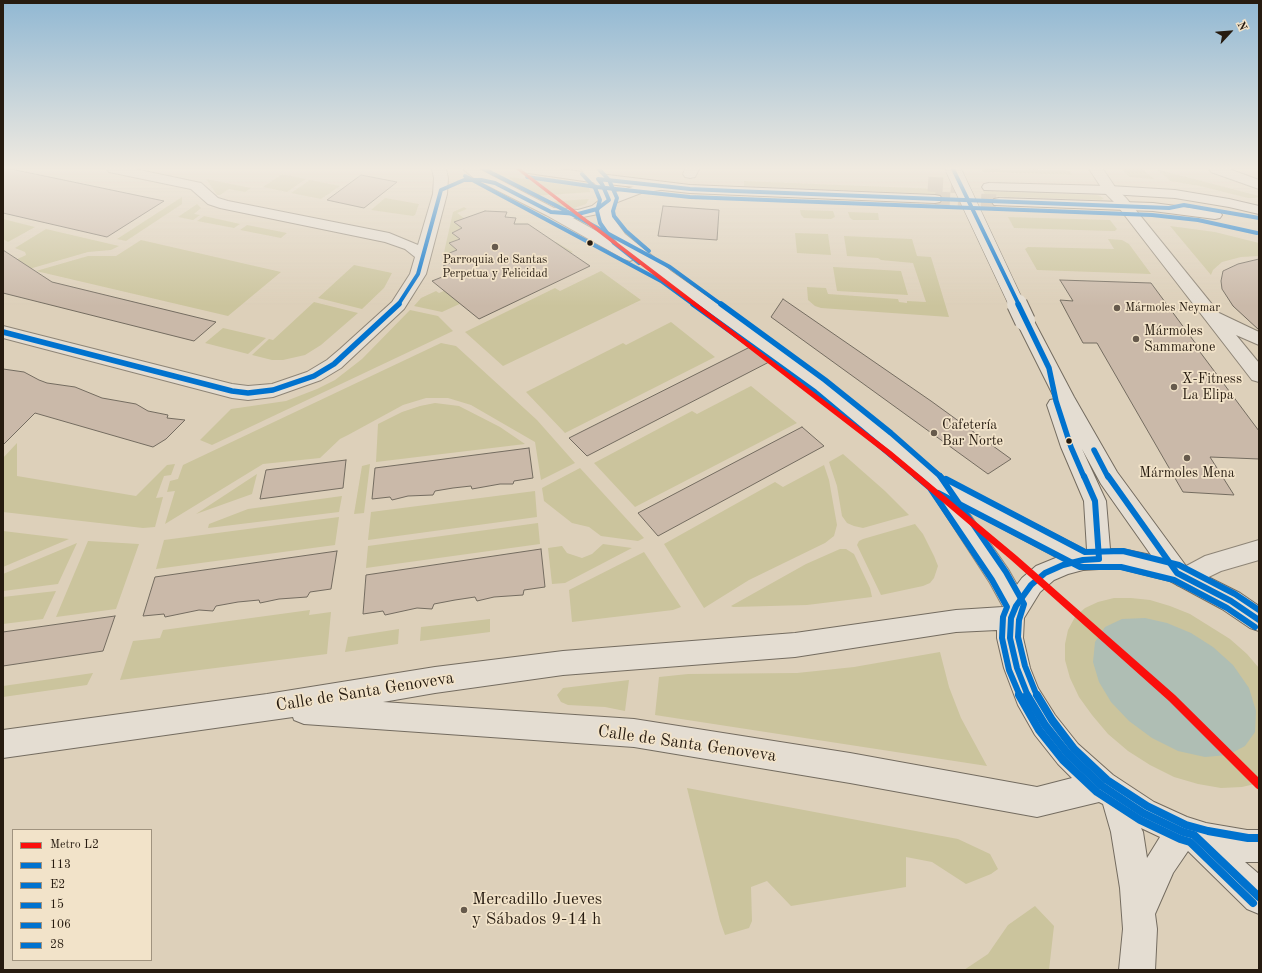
<!DOCTYPE html>
<meta charset="utf-8">
<style>
body{margin:0}
#map{position:relative;width:1262px;height:973px;overflow:hidden;background:#ddd0ba;font-family:"Old Standard TT",serif}
canvas{display:block}
.frame{position:absolute;inset:0;border:4px solid #261b10;pointer-events:none}
.legend{position:absolute;left:12px;top:829px;width:140px;height:132px;box-sizing:border-box;background:#f2e3c9;border:1px solid #a0937f;margin:0;padding:5px 7px;list-style:none;font-size:12px;color:#261b10}
.legend li{display:flex;align-items:center;gap:8px;height:20px}
.legend b{width:20px;border:1px solid #a0937f}
.north{position:absolute;left:1210px;top:12px;width:40px;height:40px;-webkit-text-stroke:3px #f2e3c9;paint-order:stroke;rotate:64deg;font-size:11px;font-weight:700;line-height:16px;text-align:center;color:#261b10}
.north::after{content:'';display:block;margin:auto;width:14px;height:18px;background:#261b10;clip-path:polygon(50% 0,100% 100%,50% 72%,0 100%)}
</style>
<div id="map">
<canvas width="1262" height="973"></canvas>
<div class="frame"></div>
<ul class="legend">
<li><b style="height:5px;background:#fb0f0c"></b>Metro L2</li>
<li><b style="height:5px;background:#0072ce"></b>113</li>
<li><b style="height:5px;background:#0072ce"></b>E2</li>
<li><b style="height:5px;background:#0072ce"></b>15</li>
<li><b style="height:5px;background:#0072ce"></b>106</li>
<li><b style="height:5px;background:#0072ce"></b>28</li>
</ul>
<div class="north">N</div>
</div>
<script>
const ctx = document.querySelector('canvas').getContext('2d');
ctx.lineJoin = 'round';
function paint(path, color) {
  ctx.fillStyle = color;
  ctx.fill(path, 'evenodd');
}
function toPath(rows) {
  const path = new Path2D();
  for (const r of rows) {
    path.moveTo(r[0], r[1]);
    for (let i = 2; i < r.length; i += 2) path.lineTo(r[i], r[i + 1]);
  }
  return path;
}
function trace(path, color, width, dash) {
  ctx.strokeStyle = color;
  ctx.lineWidth = width;
  ctx.lineCap = dash ? 'butt' : 'round';
  ctx.setLineDash(dash || []);
  ctx.stroke(path);
}
function drawText(font, color, halo, rows, align = 'center') {
  ctx.font = font + ' "Old Standard TT",serif';
  ctx.lineWidth = 3.5;
  ctx.setLineDash([]);
  ctx.textBaseline = 'middle';
  ctx.strokeStyle = halo;
  ctx.fillStyle = color;
  for (const [text, x, y, turn = 0] of rows) {
    ctx.save();
    ctx.translate(x, y);
    ctx.rotate((+turn || 0) * Math.PI / 180);
    ctx.textAlign = isNaN(turn) ? turn : align;
    if (halo) ctx.strokeText(text, 0, 0);
    ctx.fillText(text, 0, 0);
    ctx.restore();
  }
}
const green = toPath([
 [981,169,1066,170,1070,171,1072,175,983,172],
 [1122,169,1143,169,1154,179,1129,177],
 [1156,169,1259,196,1259,197,1255,198,1248,198,1200,186,1170,181],
 [282,174,306,179,287,192,263,187],
 [511,177,589,188,590,192,534,196,509,178],
 [206,179,251,188,245,192,229,189,220,195,217,195],
 [310,180,340,186,321,199,291,193],
 [744,181,938,189,939,194,764,187,744,186],
 [983,191,1097,195,1104,198,1101,200,986,196],
 [182,197,182,204,126,241,117,239],
 [385,198,419,204,415,215,413,216,371,210],
 [589,199,586,204,574,208,560,208,545,202],
 [197,204,201,208,194,214,200,215,193,220,178,217],
 [464,207,467,209,457,213,464,218,454,222,462,228,452,233,459,239,449,243,457,250,443,257,453,212],
 [800,210,833,211,835,217,831,219,804,218,801,215],
 [848,212,878,213,879,220,853,220,850,218],
 [204,216,240,224,234,228,197,221],
 [1008,217,1110,220,1117,229,1115,231,1111,231,1014,228],
 [3,219,35,227,8,242,3,239],
 [247,225,287,233,281,238,240,230],
 [1170,226,1215,232,1259,243,1259,256,1241,257,1222,262,1213,270,1211,275],
 [46,229,119,246,111,250,88,252,29,269,3,266,26,255,25,252,15,248],
 [795,233,828,234,831,255,797,253],
 [844,236,912,239,917,256,931,257,949,317,821,308,815,306,808,300,807,287,826,288,828,294,898,299,899,302,907,303,907,301,926,302,913,263,881,260,878,258,847,256],
 [1108,239,1122,240,1129,244,1151,274,1037,270,1025,249,1028,247,1114,249],
 [141,240,281,272,228,316,36,271,88,256,116,256],
 [556,242,573,252,442,312,414,306,421,298,436,291,439,293],
 [354,265,392,273,384,288,362,309,318,298],
 [833,267,901,271,908,295,837,291],
 [601,271,641,300,503,366,465,332,555,288,560,291],
 [314,302,358,313,321,345,305,355,283,360,272,360,252,355,269,339,273,340],
 [410,310,438,316,453,331,212,445,200,440,231,409,286,401,317,389,335,380,362,359],
 [671,322,715,357,565,433,526,392,623,343,626,345],
 [223,328,266,338,248,354,205,343],
 [441,343,456,346,537,420,575,463,541,480,535,442,471,405,448,398,426,398,403,405,348,435,340,439,320,458,263,464,165,524,175,491,167,492,170,481,178,479,183,465],
 [751,386,797,423,635,507,594,463,692,411,697,414],
 [435,403,459,406,500,427,525,444,376,462,378,424,402,412,420,406],
 [17,443,17,476,136,496,167,465,175,464,171,475,164,476,156,498,163,497,155,527,143,528,3,512,3,458],
 [843,454,885,491,909,515,863,528,854,526,847,523,842,516,837,486,829,462],
 [370,464,364,513,354,514,362,466],
 [824,465,829,480,837,525,834,536,825,543,749,580,704,608,664,544,775,482,783,487],
 [580,468,644,538,638,541,601,536,589,527,572,523,544,501,542,488],
 [257,474,252,494,196,514],
 [535,491,537,517,368,540,371,512],
 [342,496,339,512,208,528,209,524,248,509],
 [339,517,335,545,156,569,164,540],
 [538,523,540,544,366,568,368,546],
 [915,524,923,534,934,556,938,566,934,578,930,583,923,586,881,595,857,545,859,541,863,539],
 [3,531,69,539,3,567],
 [88,541,139,544,116,609,56,617],
 [77,543,58,584,3,591,3,574],
 [603,544,632,548,565,583,552,584,548,548,562,546,567,553,582,558,592,554],
 [840,549,846,549,854,554,870,588,872,597,807,605,733,607,731,606,806,564],
 [644,552,681,607,673,610,572,622,569,590],
 [56,591,43,619,3,624,3,597],
 [1114,598,1131,598,1150,600,1170,606,1190,614,1230,639,1247,654,1259,668,1259,783,1242,787,1221,788,1198,784,1174,777,1150,765,1128,751,1108,734,1092,715,1079,697,1070,678,1065,660,1065,644,1068,630,1075,617,1085,608,1098,602],
 [310,610,309,615,331,612,327,654,120,680,133,641,160,638,163,630],
 [490,619,490,632,420,641,421,627],
 [399,629,398,644,345,652,348,637],
 [940,652,949,687,961,718,987,766,655,715,659,677,688,674,797,673,854,667],
 [93,673,87,685,3,697,3,686],
 [629,680,625,711,605,707,568,705,561,702,557,695,563,688],
 [687,788,958,839,990,854,998,869,991,874,966,884,932,862,906,857,906,887,791,906,767,881,751,887,752,921,749,928,725,935,720,921],
 [1035,906,1054,926,1049,970,964,970,988,954,1008,925]
]);
const water = toPath([
 [1145,618,1167,623,1191,633,1213,647,1233,665,1249,688,1256,711,1255,732,1245,746,1228,755,1205,757,1178,751,1152,738,1129,721,1111,702,1099,682,1093,662,1095,642,1105,627,1122,619]
]);
const building = toPath([
 [3,169,11,169,164,201,107,237,3,213,3,169],
 [361,175,397,182,364,208,327,200,361,175],
 [663,206,719,210,717,240,658,236,663,206],
 [485,211,507,212,505,217,516,218,514,224,528,224,590,266,479,319,432,281,452,273,443,266,455,261,447,254,457,250,449,243,460,239,452,233,462,228,454,222,485,211],
 [3,250,52,282,216,322,194,341,3,293,3,250],
 [1259,259,1259,330,1233,306,1222,289,1221,281,1223,271,1238,264,1259,259],
 [1060,280,1151,283,1199,348,1197,348,1259,431,1259,459,1210,457,1234,495,1183,492,1097,343,1083,343,1060,300,1073,301,1060,280],
 [783,299,931,401,1011,459,988,474,771,317,783,299],
 [752,346,771,361,587,456,569,438,752,346],
 [3,369,24,372,39,380,47,383,75,387,102,398,136,404,148,411,168,415,167,418,185,420,166,439,153,447,35,413,3,445,3,369],
 [802,427,824,446,658,536,638,513,802,427],
 [529,448,533,478,514,481,513,484,500,484,472,489,471,486,453,488,435,491,433,495,408,496,392,500,390,497,372,499,375,468,529,448],
 [346,460,343,488,260,499,266,470,346,460],
 [541,549,545,587,524,590,523,595,494,597,477,601,475,597,455,600,434,604,432,609,417,608,385,615,383,611,363,614,366,575,541,549],
 [337,551,331,589,310,592,307,597,279,599,260,603,259,600,238,602,216,606,213,611,199,610,165,617,164,614,143,616,155,577,337,551],
 [115,616,103,651,3,666,3,632,115,616]
]);
const secondaryTunnel = toPath([
 [928,184,962,186],
 [935,199,999,202]
]);
const street = toPath([
 [107,169,135,169,196,182,201,183,218,198,228,201,389,233,418,245,433,194,434,178,432,169,446,169,448,178,447,194,426,274,404,309,341,368,321,380,273,397,248,400,232,398,3,338,3,326,232,384,248,386,272,384,307,372,327,360,340,349,392,302,410,274,415,257,405,249,385,242,220,208,208,204,191,189,114,173,109,172,107,169],
 [463,169,479,169,554,208,578,210,592,206,601,199,596,185,581,169,596,169,607,181,613,193,639,185,661,182,666,183,668,186,666,189,641,193,615,203,612,211,614,219,625,234,671,271,827,381,944,477,1091,553,1095,560,1091,567,1083,570,1075,567,966,509,1008,569,1029,606,1025,614,1016,617,1007,614,990,583,929,489,813,391,733,330,659,277,636,258,630,261,624,259,546,215,475,179,463,169],
 [598,214,600,219,605,228,618,243,573,218,578,218,598,214],
 [685,169,699,169,695,177,690,178,685,177,683,174,685,169],
 [1089,169,1103,169,1115,187,1126,198,1219,313,1259,332,1259,345,1236,335,1259,363,1259,382,1252,380,1116,204,1105,193,1089,169],
 [1209,169,1229,169,1259,180,1259,189,1211,172,1209,169],
 [1259,540,1259,560,1221,571,1186,588,1177,585,1174,578,1177,571,1205,556,1259,540]
]);
const secondary = toPath([
 [521,169,559,169,690,185,935,195,940,196,942,199,940,202,935,203,690,193,598,183,528,173,523,172,521,169],
 [989,183,1110,186,1175,190,1229,199,1259,206,1259,214,1229,207,1175,198,1110,194,984,190,982,187,984,184,989,183],
 [999,198,1153,203,1215,211,1220,212,1222,215,1220,218,1215,219,1153,211,994,205,992,202,994,199,999,198],
 [1025,316,1031,317,1034,321,1074,397,1117,472,1186,566,1240,593,1259,606,1259,631,1250,628,1222,609,1170,581,1122,569,1099,569,1083,570,1068,574,1054,580,1040,592,1024,618,1023,638,1030,668,1038,688,1055,715,1078,744,1113,775,1154,802,1187,817,1206,823,1247,830,1259,830,1259,862,1245,862,1259,874,1259,914,1247,909,1188,851,1173,873,1155,914,1157,929,1155,970,1119,970,1123,929,1120,888,1111,832,1103,804,1099,802,1037,817,850,783,634,747,304,724,294,720,293,717,3,758,3,730,267,694,435,667,563,651,795,633,956,610,1003,607,1007,598,1022,578,1036,566,1063,555,1087,550,1084,501,1061,447,1047,405,1050,400,1055,399,1016,321,1019,317,1025,316],
 [1082,449,1101,484,1151,555,1122,549,1110,549,1106,501,1082,449],
 [997,630,997,638,1004,668,1018,705,1035,735,1058,764,1072,778,1037,787,850,753,634,719,383,702,435,693,563,675,795,657,956,632,997,630],
 [1141,828,1160,837,1147,858,1143,832,1141,828]
]);
const secondaryBridgeFar1 = toPath([
 [953,169,1017,305]
]);
const secondaryBridge = toPath([
 [1017,304,1025,321]
]);
const bus1Far1 = toPath([
 [598,179,690,189,734,191,1169,208,1184,205,1259,218],
 [398,305,418,274,441,190,464,180,481,180,495,183,551,212,578,214,597,209,609,200,602,184,598,179]
]);
const bus1 = toPath([
 [3,332,232,391,248,393,273,390,314,376,334,364,399,304]
]);
const bus2Far3 = toPath([
 [582,174,595,188,600,200,597,211,600,223,614,243,639,263],
 [465,176,661,281,694,305]
]);
const bus2Far2 = toPath([
 [693,304,815,392,917,477]
]);
const bus2Far1 = toPath([
 [916,476,930,488,992,580,1007,607,1003,617,1002,638,1009,670,1020,696],
 [938,493,1080,567,1121,567,1174,580,1227,608,1255,627]
]);
const bus2 = toPath([
 [1019,695,1039,730,1063,760,1097,792,1140,820,1180,839,1190,842,1253,903]
]);
const bus3Far3 = toPath([
 [484,169,555,205,670,267,722,305],
 [599,169,609,180,617,198,613,211,614,216,626,231,649,251]
]);
const bus3Far2 = toPath([
 [721,304,825,380,891,433,941,477]
]);
const bus3Far1 = toPath([
 [940,476,1006,572,1024,604,1019,620,1018,637,1025,666,1037,696],
 [946,479,1085,552,1123,551,1179,565,1235,594,1259,610]
]);
const bus3 = toPath([
 [1037,695,1052,720,1074,749,1107,780,1147,806,1186,825,1208,831,1248,838,1259,838]
]);
const bus4Far3 = toPath([
 [953,169,1019,305]
]);
const bus4Far2 = toPath([
 [1018,304,1049,368,1056,401,1071,447,1084,477],
 [1094,450,1108,477]
]);
const bus4Far1 = toPath([
 [1108,476,1177,573,1231,601,1259,620],
 [1028,696,1017,668,1010,638,1011,618,1016,606,1031,585,1045,573,1063,565,1083,560,1099,559,1095,501,1084,476]
]);
const bus4 = toPath([
 [1027,695,1045,725,1068,754,1102,786,1143,813,1183,832,1194,835,1259,897]
]);
const bus5 = toPath([
 [527,177,597,187,690,197,1152,215,1198,220,1257,233]
]);
const metro1 = toPath([
 [516,169,521,169,891,451,1017,556,1175,695,1259,778,1259,790,1256,788,1169,701,1011,560,887,455,516,169]
]);
const markers = [
 [590,243,3.5,"#261b10"],
 [495,247,4,"#665a4c"],
 [1117,308,4,"#665a4c"],
 [1136,339,4,"#665a4c"],
 [1174,387,4,"#665a4c"],
 [934,433,4,"#665a4c"],
 [1069,441,3.5,"#261b10"],
 [1187,458,4,"#665a4c"],
 [464,910,4,"#665a4c"]
];
const farPoinames = [
 ["Parroquia de Santas",495,260],
 ["Perpetua y Felicidad",495,274],
 ["Mármoles Neymar",1125,308,"left"]
];
const poiNames = [
 ["Mármoles",1144,331],
 ["Sammarone",1144,347],
 ["X-Fitness",1182,379],
 ["La Elipa",1182,395],
 ["Cafetería",942,425],
 ["Bar Norte",942,441],
 ["Mármoles Mena",1187,473,"center"]
];
const nearStreetnames = [
 ["Calle de Santa Genoveva",365,692,-9],
 ["Calle de Santa Genoveva",687,744,8]
];
const nearPoinames = [
 ["Mercadillo Jueves",472,900],
 ["y Sábados 9-14 h",472,920]
];
paint(green, '#cbc49d');
paint(water, '#afbeb4');
paint(building, '#cab9a9');
trace(building, '#746c60', 1);
trace(secondaryTunnel, '#b8ac98', 15, [15, 8]);
trace(street, '#8e8577', 2);
trace(secondary, '#746c60', 2);
paint(street, '#e4ddd2');
paint(secondary, '#e4ddd2');
trace(secondaryBridgeFar1, '#746c60', 16, []);
trace(secondaryBridge, '#746c60', 22, []);
trace(secondaryBridgeFar1, '#e4ddd2', 15);
trace(secondaryBridge, '#e4ddd2', 20);
trace(bus1Far1, '#0072ce', 4);
trace(bus1, '#0072ce', 5.5);
trace(bus2Far3, '#0072ce', 4);
trace(bus2Far2, '#0072ce', 5.5);
trace(bus2Far1, '#0072ce', 6);
trace(bus2, '#0072ce', 8);
trace(bus3Far3, '#0072ce', 4);
trace(bus3Far2, '#0072ce', 5.5);
trace(bus3Far1, '#0072ce', 6);
trace(bus3, '#0072ce', 8);
trace(bus4Far3, '#0072ce', 4);
trace(bus4Far2, '#0072ce', 5.5);
trace(bus4Far1, '#0072ce', 6);
trace(bus4, '#0072ce', 8);
trace(bus5, '#0072ce', 4);
paint(metro1, '#fb0f0c');
const sky = ctx.createLinearGradient(0, 0, 0, 306);
sky.addColorStop(0, '#91b8d3');
sky.addColorStop(0.55, '#f0eae0');
sky.addColorStop(1, '#f0eae000');
ctx.fillStyle = sky;
ctx.fillRect(0, 0, 1262, 306);
for (const [x, y, r, color] of markers) {
  const dot = new Path2D();
  dot.arc(x, y, r, 0, 2 * Math.PI);
  ctx.fillStyle = color;
  ctx.fill(dot);
  trace(dot, '#f2e3c9', 1.5);
}
drawText('12px', '#261b10', '#f2e3c9', farPoinames);
drawText('14px', '#261b10', '#f2e3c9', poiNames, 'left');
drawText('17px', '#261b10', '#f2e3c9', nearStreetnames);
drawText('17px', '#261b10', '#f2e3c9', nearPoinames, 'left');
</script>
